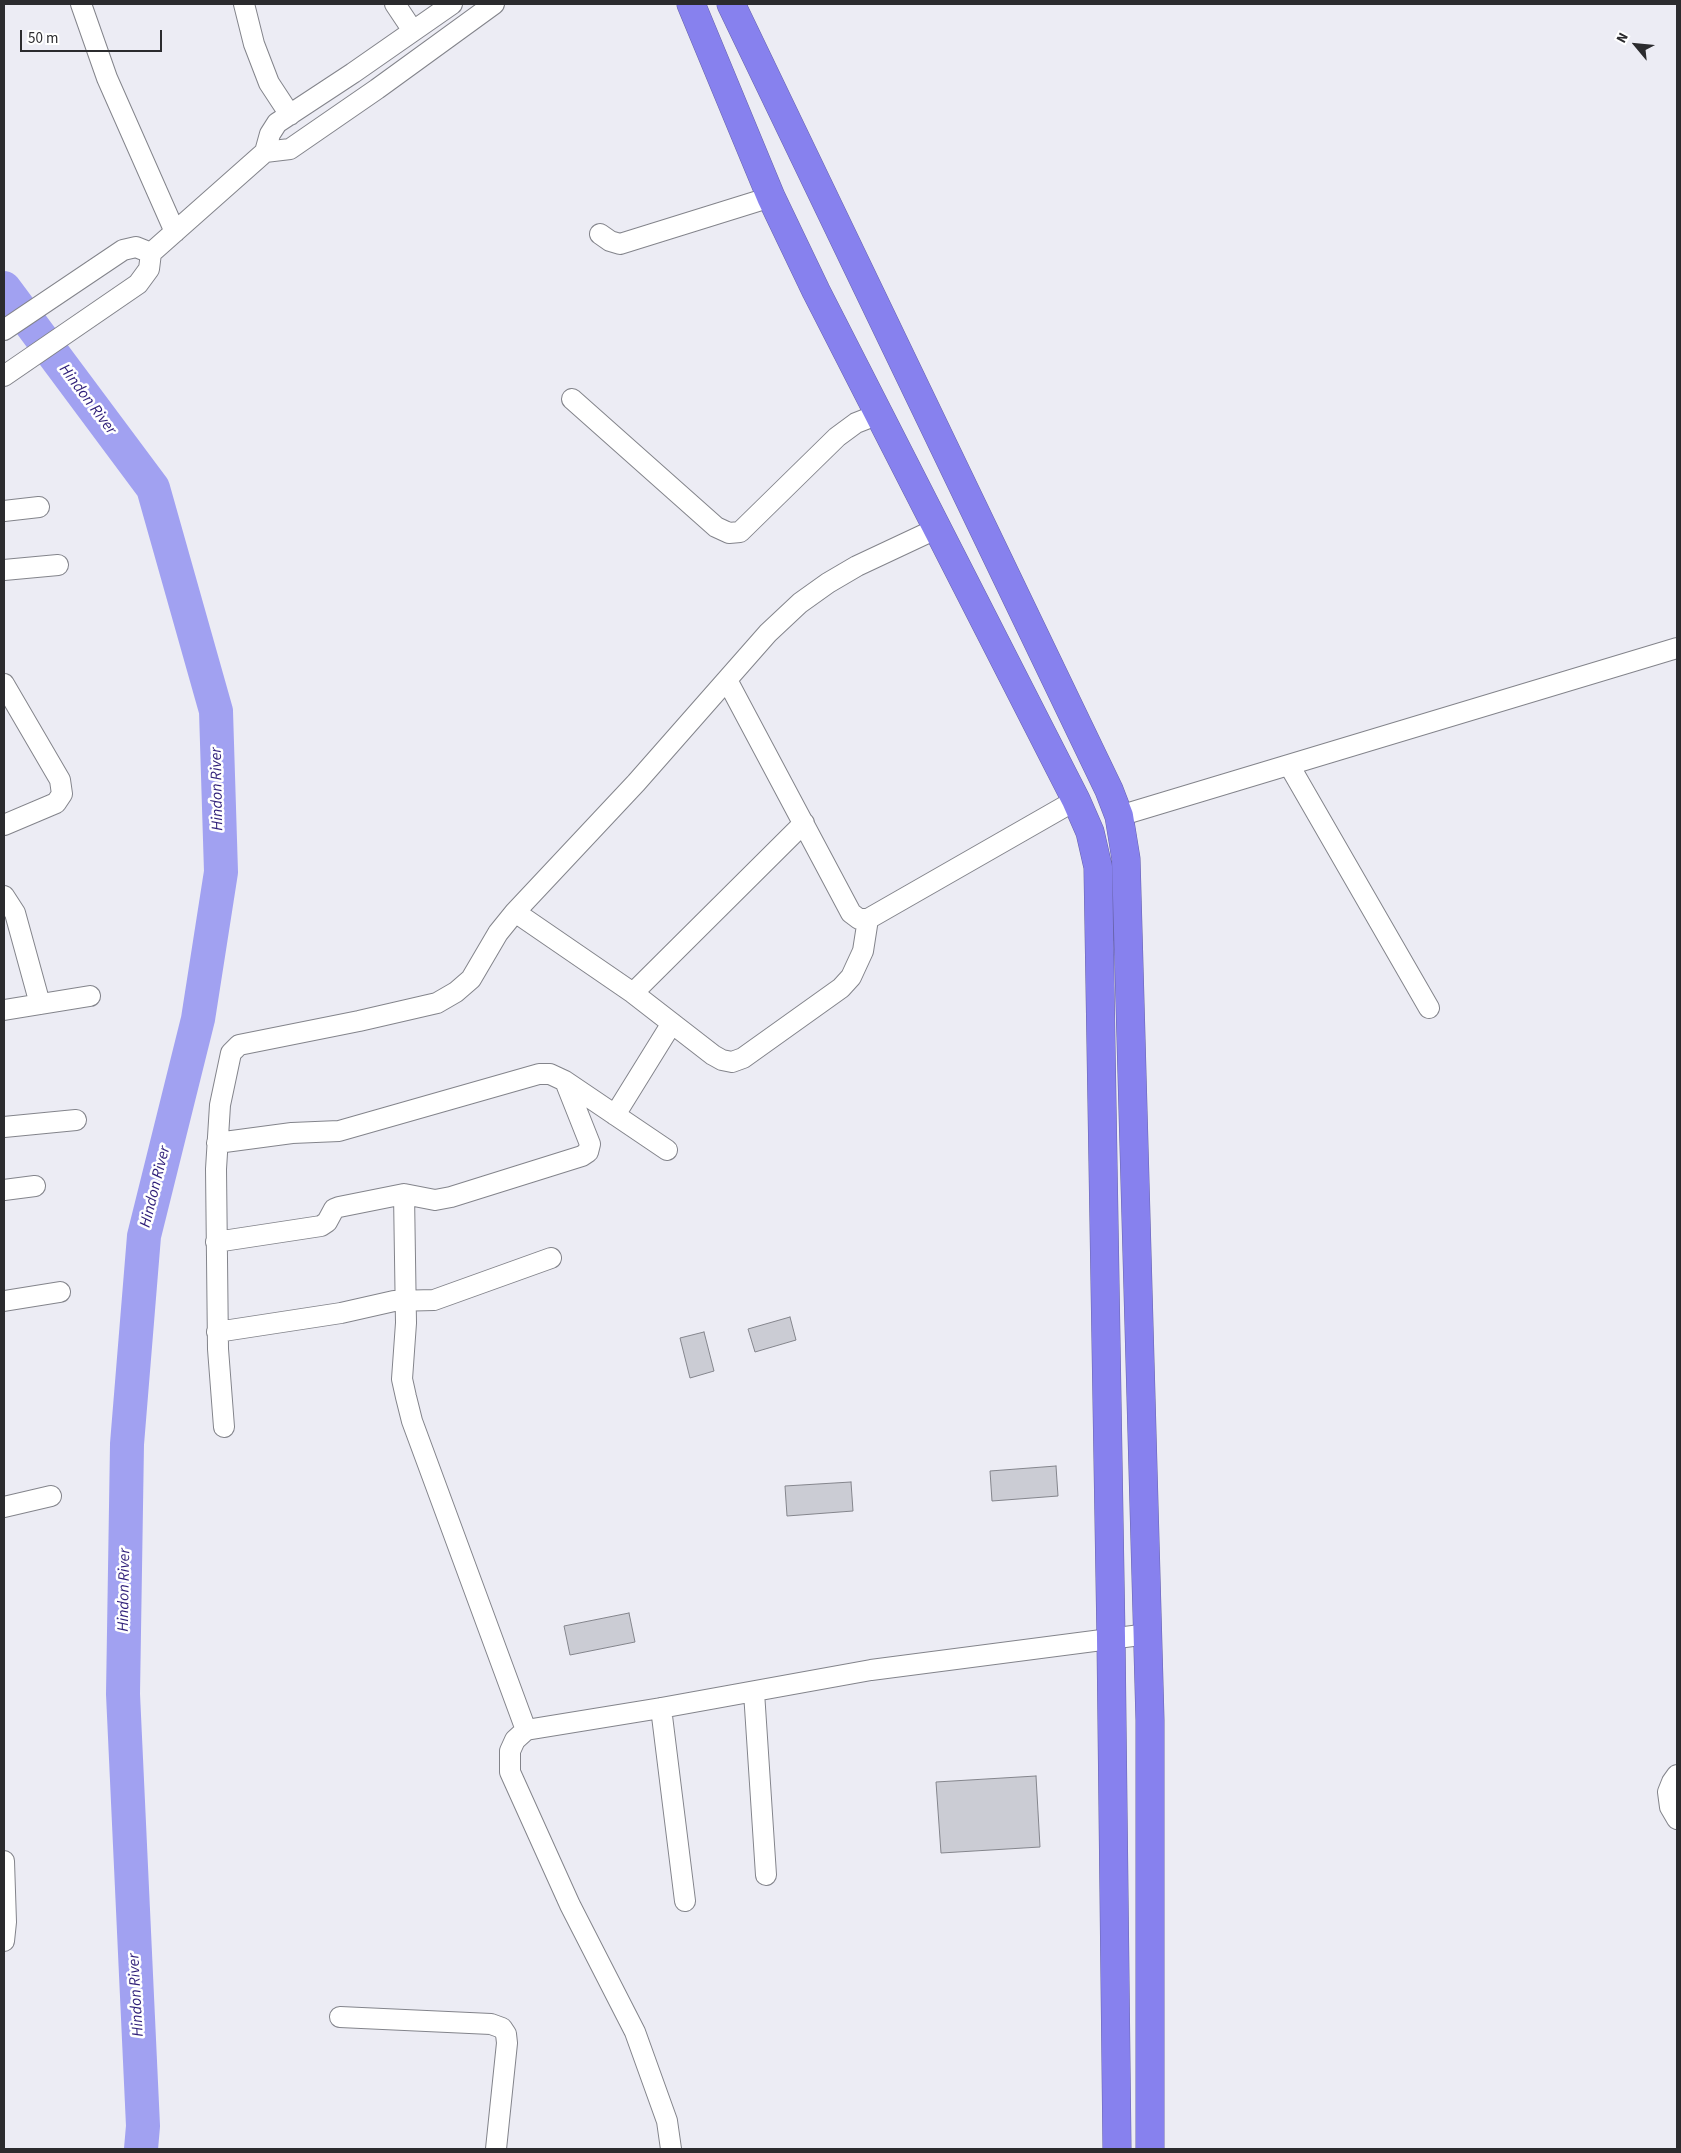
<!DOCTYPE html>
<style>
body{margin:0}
#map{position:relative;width:1681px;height:2153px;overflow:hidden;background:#ececf4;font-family:"Source Sans 3",sans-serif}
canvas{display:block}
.frame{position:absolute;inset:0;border:5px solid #2b2b2e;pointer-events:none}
.north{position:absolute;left:1611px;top:20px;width:50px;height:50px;-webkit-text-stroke:4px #fff;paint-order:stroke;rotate:298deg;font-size:14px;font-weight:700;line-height:20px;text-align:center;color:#2b2b2e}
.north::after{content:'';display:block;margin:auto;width:18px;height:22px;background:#2b2b2e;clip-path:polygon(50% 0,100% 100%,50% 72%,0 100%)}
.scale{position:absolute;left:20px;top:30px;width:142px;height:22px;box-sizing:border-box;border:2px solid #2b2b2e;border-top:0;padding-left:6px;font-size:15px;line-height:18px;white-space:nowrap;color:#2b2b2e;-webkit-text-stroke:4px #fff;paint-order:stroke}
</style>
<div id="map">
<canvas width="1681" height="2153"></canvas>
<div class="frame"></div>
<div class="north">N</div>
<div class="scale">50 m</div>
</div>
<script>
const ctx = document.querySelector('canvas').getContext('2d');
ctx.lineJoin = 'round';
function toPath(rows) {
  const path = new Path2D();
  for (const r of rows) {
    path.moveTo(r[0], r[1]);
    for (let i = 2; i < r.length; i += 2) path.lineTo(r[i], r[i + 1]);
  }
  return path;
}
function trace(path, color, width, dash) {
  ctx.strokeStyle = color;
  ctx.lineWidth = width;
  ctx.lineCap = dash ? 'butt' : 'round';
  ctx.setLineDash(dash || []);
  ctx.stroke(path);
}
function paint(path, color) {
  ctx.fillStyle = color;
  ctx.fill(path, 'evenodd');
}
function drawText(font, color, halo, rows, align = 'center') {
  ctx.font = font + ' "Source Sans 3",sans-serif';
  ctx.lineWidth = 5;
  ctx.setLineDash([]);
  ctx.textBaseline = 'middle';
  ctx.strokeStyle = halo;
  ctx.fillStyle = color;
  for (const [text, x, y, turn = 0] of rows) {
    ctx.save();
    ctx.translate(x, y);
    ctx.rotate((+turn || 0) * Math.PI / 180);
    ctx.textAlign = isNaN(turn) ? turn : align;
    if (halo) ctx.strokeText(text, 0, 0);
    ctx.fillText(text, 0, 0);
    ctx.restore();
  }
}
const river = toPath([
 [4,288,153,488,216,711,221,872,198,1019,144,1236,127,1444,123,1694,143,2126,141,2149]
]);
const building = toPath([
 [790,1317,796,1340,755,1352,748,1329,790,1317],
 [704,1332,714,1371,690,1378,680,1338,704,1332],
 [1056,1466,1058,1496,992,1501,990,1471,1056,1466],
 [851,1482,853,1511,787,1516,785,1486,851,1482],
 [629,1613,635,1642,570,1655,564,1626,629,1613],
 [1036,1776,1040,1847,941,1853,936,1782,1036,1776]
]);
const minor = toPath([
 [81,4,107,78,175,232],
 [244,4,254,44,269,83,290,115],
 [395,4,413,31],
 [265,152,290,149,377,89,494,4],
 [600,234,610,241,620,244,771,197],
 [4,330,123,250,136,247,151,253],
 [4,376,138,284,149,269,151,253,265,152,270,134,277,123,353,73,452,4],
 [572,399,716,527,729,533,740,532,837,437,856,423,879,414],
 [4,511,39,507],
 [4,570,58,565],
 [727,680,851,913,859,919,868,919,1076,800],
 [4,684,60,780,62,794,56,803,4,825],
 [1289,765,1429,1008],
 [1119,816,1677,648],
 [4,896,15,913,40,1004],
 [515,912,633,993,713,1055,722,1060,732,1062,743,1058,841,988,851,977,863,951,868,919],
 [633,993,804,823],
 [4,1010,90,996],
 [615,1115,672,1023],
 [4,1127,76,1120],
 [217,1143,292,1133,339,1131,539,1074,550,1074,565,1081,667,1150],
 [4,1190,35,1186],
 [404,1194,406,1323,402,1379,406,1397,412,1421,526,1730],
 [216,1242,321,1226,327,1222,334,1209,339,1207,404,1194,435,1200,451,1197,582,1156,588,1152,590,1144,565,1081],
 [4,1301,60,1292],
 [217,1332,341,1313,394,1301,434,1300,551,1258],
 [224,1427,218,1349,216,1169,220,1105,231,1053,239,1045,359,1021,437,1003,456,992,471,979,498,933,515,912,636,783,768,633,800,603,828,583,857,566,938,528],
 [4,1507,51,1496],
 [754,1692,766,1875],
 [661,1708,685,1901],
 [1677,1775,1672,1782,1668,1792,1670,1807,1677,1819],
 [4,1861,6,1922,4,1941],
 [340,2017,491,2024,502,2028,506,2034,507,2043,496,2149],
 [671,2149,667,2121,635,2032,570,1905,510,1772,510,1751,515,1740,526,1730,661,1708,871,1670,1148,1634]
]);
const highway = toPath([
 [691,4,771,197,816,291,1076,800,1090,832,1098,867,1111,1638,1117,2149],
 [731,4,1109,790,1119,816,1126,859,1150,1720,1150,2149]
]);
const waterNames = [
 ["Hindon River",87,400,53],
 ["Hindon River",218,789,-91],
 ["Hindon River",156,1187,-76],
 ["Hindon River",125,1590,-89],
 ["Hindon River",137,1995,-93]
];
trace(river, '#a1a1f1', 34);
paint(building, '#cbccd4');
trace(building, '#84858c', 1);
trace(minor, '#83848b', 22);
trace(highway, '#6763ab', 29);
trace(minor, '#fff', 20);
trace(highway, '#8781ee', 28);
drawText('italic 16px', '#2f1f79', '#fff', waterNames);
</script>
